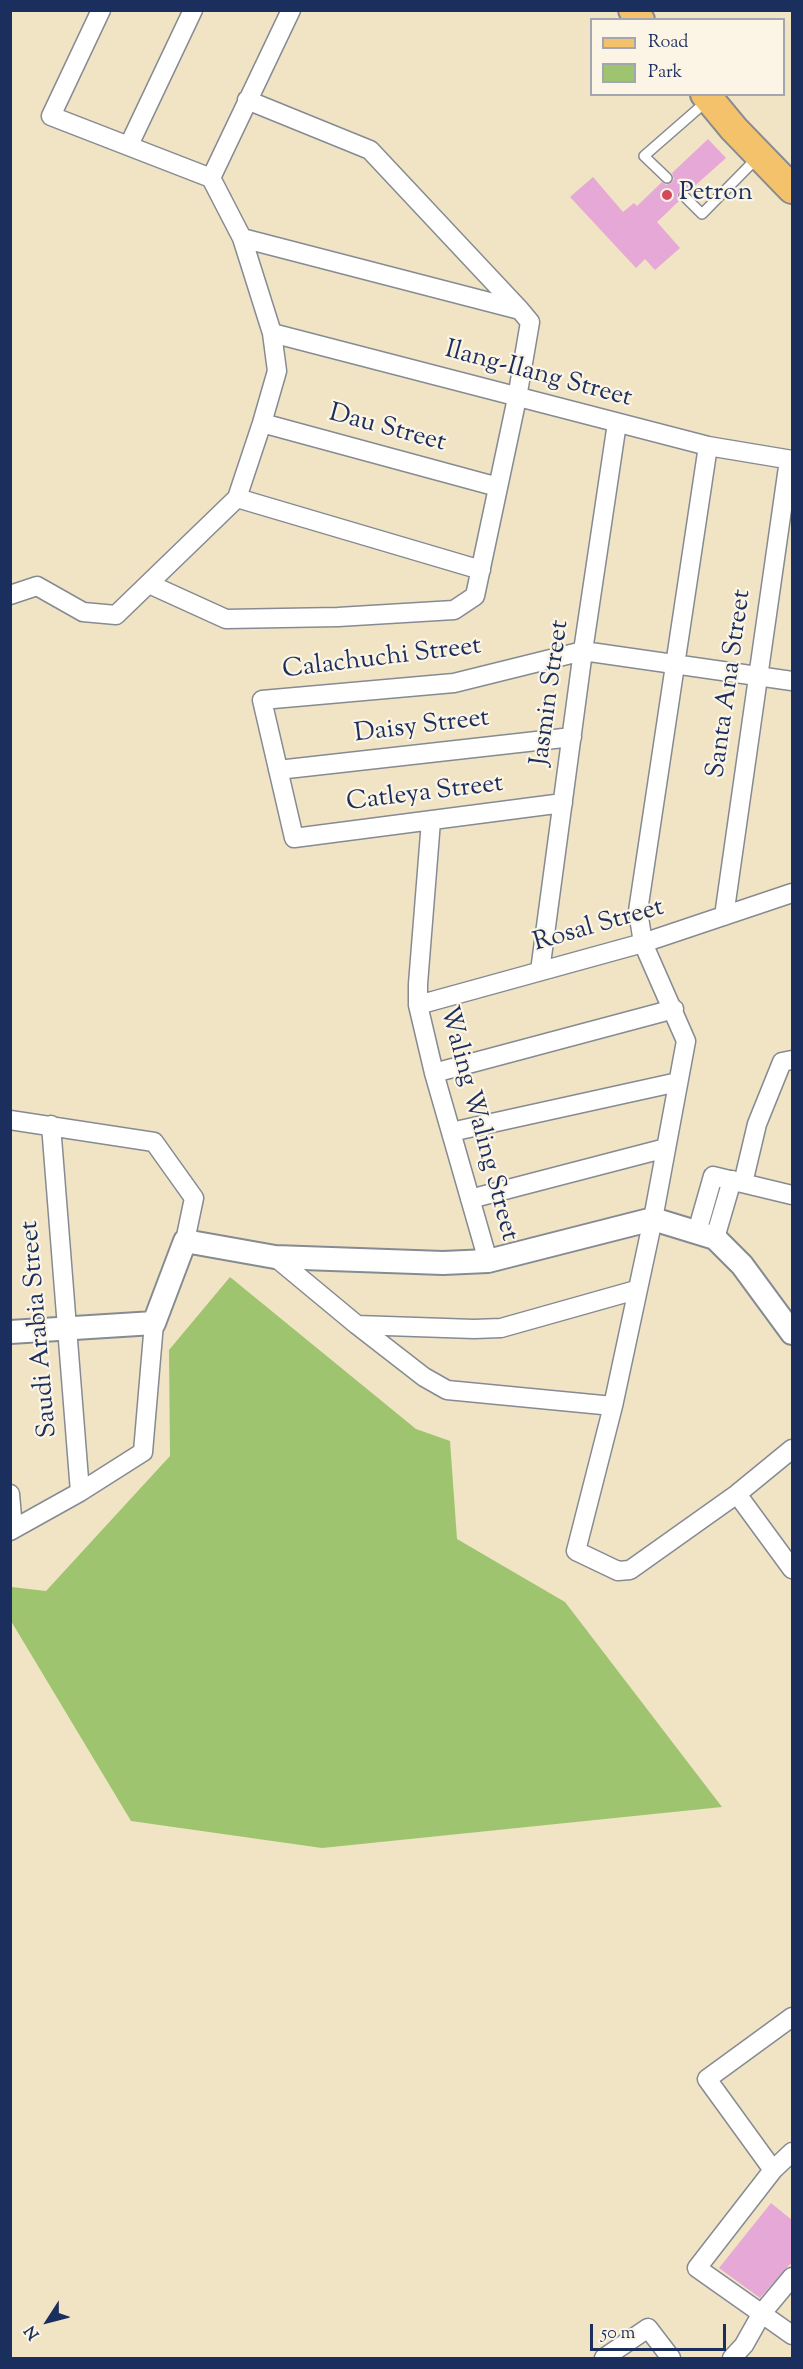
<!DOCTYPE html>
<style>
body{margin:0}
#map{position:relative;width:803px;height:2369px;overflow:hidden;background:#f0e4c5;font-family:"Sorts Mill Goudy",serif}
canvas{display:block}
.frame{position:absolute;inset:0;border:12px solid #1b2f5e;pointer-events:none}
.legend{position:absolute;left:590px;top:18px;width:195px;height:78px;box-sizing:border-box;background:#fcf5e5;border:2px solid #a2a6af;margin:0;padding:8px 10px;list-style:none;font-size:18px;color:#1b2f5e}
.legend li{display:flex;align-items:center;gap:12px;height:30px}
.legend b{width:30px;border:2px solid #a2a6af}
.north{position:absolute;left:18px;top:2291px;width:60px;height:60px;-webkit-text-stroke:4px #fcf5e5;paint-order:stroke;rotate:234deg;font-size:16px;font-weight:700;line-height:24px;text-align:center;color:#1b2f5e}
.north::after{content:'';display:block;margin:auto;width:21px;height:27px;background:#1b2f5e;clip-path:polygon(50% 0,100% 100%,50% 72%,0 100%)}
.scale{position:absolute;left:590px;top:2324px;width:136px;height:27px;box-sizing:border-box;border:3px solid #1b2f5e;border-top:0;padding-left:8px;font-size:18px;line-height:21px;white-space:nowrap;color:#1b2f5e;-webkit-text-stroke:4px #fcf5e5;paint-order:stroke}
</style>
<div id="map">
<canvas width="803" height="2369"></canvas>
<div class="frame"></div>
<ul class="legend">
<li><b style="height:8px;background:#f4c26a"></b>Road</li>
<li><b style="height:16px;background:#9ec46f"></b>Park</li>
</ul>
<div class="north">N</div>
<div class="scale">50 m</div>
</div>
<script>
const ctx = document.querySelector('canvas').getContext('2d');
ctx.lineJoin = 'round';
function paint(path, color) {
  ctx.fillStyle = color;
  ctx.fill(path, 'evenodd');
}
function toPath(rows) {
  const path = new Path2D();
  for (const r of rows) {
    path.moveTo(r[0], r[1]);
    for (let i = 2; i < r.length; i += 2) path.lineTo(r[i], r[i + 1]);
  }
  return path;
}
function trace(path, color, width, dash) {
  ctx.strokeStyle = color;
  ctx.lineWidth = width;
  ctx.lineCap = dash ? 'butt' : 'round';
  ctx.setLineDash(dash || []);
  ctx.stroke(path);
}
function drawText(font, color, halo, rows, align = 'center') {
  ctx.font = font + ' "Sorts Mill Goudy",serif';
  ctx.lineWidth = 4.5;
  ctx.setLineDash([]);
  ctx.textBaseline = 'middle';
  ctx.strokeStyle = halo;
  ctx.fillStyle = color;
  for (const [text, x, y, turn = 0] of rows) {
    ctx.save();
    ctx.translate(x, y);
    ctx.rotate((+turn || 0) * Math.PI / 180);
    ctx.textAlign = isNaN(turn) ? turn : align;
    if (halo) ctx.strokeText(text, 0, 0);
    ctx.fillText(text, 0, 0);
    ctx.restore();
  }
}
const green = toPath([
 [230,1277,416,1429,450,1441,457,1539,565,1602,722,1807,322,1848,131,1821,11,1621,11,1587,46,1591,170,1456,169,1350]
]);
const building = toPath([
 [708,139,726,158,689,191,685,189,680,191,677,195,679,201,657,222,680,248,655,270,645,259,636,268,570,197,593,177,623,212,634,203,637,206,662,182,666,185,671,183,674,179,672,173],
 [771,2203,792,2220,792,2262,760,2298,719,2268]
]);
const service = toPath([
 [667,178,644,156,707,101],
 [684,196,702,214,758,157]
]);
const minor = toPath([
 [129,145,193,10],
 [211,178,291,10],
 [242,238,520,310],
 [272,333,708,446,792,460],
 [262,423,498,487],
 [708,446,638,911,643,943,686,1041,653,1219,613,1406,576,1551,618,1571,630,1570,737,1494,792,1449],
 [237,498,481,570],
 [149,584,226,619,338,617,454,610,475,596,517,398,530,322,520,310,370,150,247,100],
 [10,595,37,586,83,612,116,615,237,498,262,423,277,371,272,333,242,238,211,178,51,116,101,10],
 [278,770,572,737],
 [563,803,294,838,262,700,454,683,583,651,792,681],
 [431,821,418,984,418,1005,434,1073,488,1261],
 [724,916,789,460],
 [540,971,583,651,617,423],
 [418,1005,643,943,792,893],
 [434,1073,674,1009],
 [10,1120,154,1142,194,1198,185,1241],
 [51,1125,80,1492],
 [451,1132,678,1082],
 [743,1183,757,1124,782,1062,792,1060],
 [470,1199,666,1148],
 [697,1232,713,1176,792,1195],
 [715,1238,732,1180],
 [275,1257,357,1325,424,1377,447,1390,613,1406],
 [357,1325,474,1329,501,1328,636,1290],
 [10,1494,13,1529],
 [737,1494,792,1569],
 [10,1531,80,1492,143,1452,154,1323],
 [792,2152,773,2170,697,2268,792,2335],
 [773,2170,707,2079,792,2017],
 [604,2358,648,2328,671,2358],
 [732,2358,744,2345,762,2313,792,2277]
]);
const tertiary = toPath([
 [10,1332,154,1323,185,1241,275,1257,443,1263,488,1261,653,1219,715,1238,742,1265,792,1333]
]);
const primary = toPath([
 [633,10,640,20],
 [705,94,734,129,792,189]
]);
const markers = [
 [667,195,6,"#d1495b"]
];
const poiNames = [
 ["Petron",679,195]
];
const streetNames = [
 ["Ilang-Ilang Street",538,376,15],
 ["Dau Street",387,430,15],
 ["Calachuchi Street",382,660,-7],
 ["Santa Ana Street",731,684,-82],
 ["Jasmin Street",552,693,-82],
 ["Daisy Street",422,728,-7],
 ["Catleya Street",425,795,-7],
 ["Rosal Street",599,927,-16],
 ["Waling Waling Street",477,1124,75],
 ["Saudi Arabia Street",41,1329,-95]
];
paint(green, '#9ec46f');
paint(building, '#e6a8d6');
trace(service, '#868a92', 12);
trace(minor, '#868a92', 21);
trace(tertiary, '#868a92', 26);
trace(primary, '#868a92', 32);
trace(service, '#fff', 9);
trace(minor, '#fff', 18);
trace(tertiary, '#fff', 22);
trace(primary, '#f4c26a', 28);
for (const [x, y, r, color] of markers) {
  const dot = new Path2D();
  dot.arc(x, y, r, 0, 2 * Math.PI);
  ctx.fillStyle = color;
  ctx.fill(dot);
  trace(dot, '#fcf5e5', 2);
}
drawText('26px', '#1b2f5e', '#fcf5e5', poiNames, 'left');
drawText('26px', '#1b2f5e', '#fcf5e5', streetNames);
</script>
